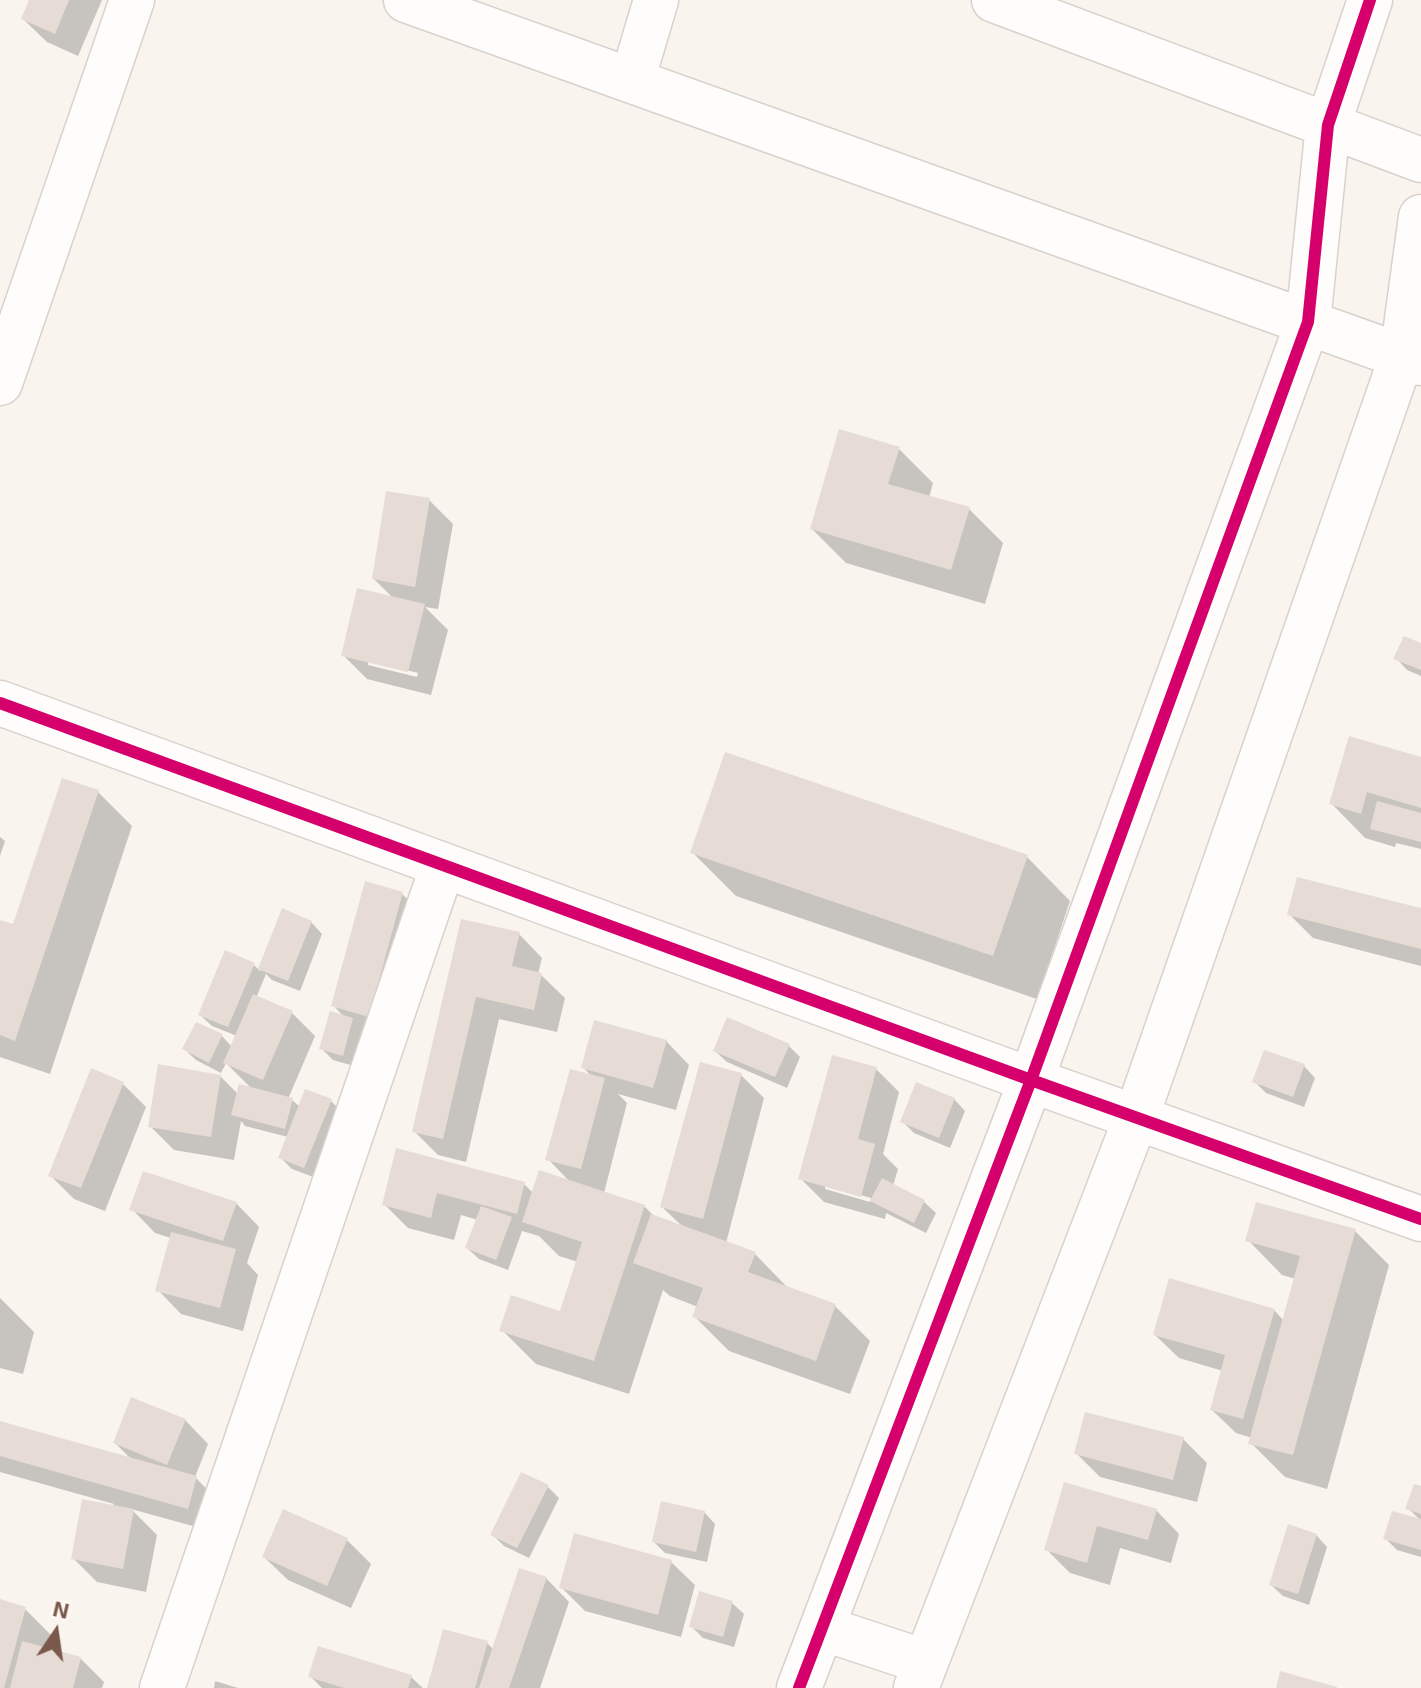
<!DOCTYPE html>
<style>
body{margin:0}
#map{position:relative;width:1421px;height:1688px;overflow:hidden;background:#f9f4ee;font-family:"Exo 2",sans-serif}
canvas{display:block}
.north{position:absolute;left:16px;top:1592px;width:80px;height:80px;-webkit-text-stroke:6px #fff8f1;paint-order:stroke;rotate:13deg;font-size:22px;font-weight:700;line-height:32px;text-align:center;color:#7a584b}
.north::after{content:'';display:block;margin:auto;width:28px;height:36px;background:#7a584b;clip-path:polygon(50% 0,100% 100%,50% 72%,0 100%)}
</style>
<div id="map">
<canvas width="1421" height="1688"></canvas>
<div class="north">N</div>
</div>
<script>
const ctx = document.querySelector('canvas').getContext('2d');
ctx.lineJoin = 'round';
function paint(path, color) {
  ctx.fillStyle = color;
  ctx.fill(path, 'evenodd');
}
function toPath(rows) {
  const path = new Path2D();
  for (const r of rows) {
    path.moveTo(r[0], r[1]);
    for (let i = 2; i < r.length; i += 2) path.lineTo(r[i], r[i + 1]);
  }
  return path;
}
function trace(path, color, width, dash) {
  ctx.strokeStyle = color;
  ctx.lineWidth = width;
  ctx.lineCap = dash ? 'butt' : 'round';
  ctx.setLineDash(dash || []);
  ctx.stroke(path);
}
const shadow = toPath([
 [31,0,102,0,78,56,47,42,23,19],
 [899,449,933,483,929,498,969,509,1003,543,985,604,846,563,812,529],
 [429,500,453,524,438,609,425,607,448,630,431,695,367,679,343,655,394,599,374,579],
 [368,660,418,673,417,677,368,665],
 [1421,645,1421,676,1407,670,1396,658],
 [1421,759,1421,849,1396,843,1395,847,1365,838,1331,803],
 [98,792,132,826,50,1074,0,1057,0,922,14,927],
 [0,837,5,841,0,856],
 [693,853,1027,857,1070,901,1037,999,736,896],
 [402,894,426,917,354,1066,333,1060,321,1048,345,1018,333,1005],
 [1421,910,1421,966,1313,938,1289,914],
 [283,911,311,922,322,934,300,991,272,980,266,974,256,998,291,1012,315,1036,288,1099,292,1100,300,1107,331,1101,342,1112,316,1178,292,1169,280,1157,288,1137,245,1126,241,1121,234,1160,174,1150,150,1126,220,1076,239,1095,252,1089,226,1063,221,1073,196,1060,184,1049,222,1036,232,1047,237,1036,212,1026,200,1015,254,965,260,971],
 [463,921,519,934,542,958,538,974,541,975,565,998,557,1032,499,1019,466,1162,438,1155,414,1131],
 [666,1041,689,1065,676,1110,618,1094,627,1103,604,1193,644,1206,655,1217,683,1227,662,1207,741,1075,764,1098,726,1243,755,1254,789,1289,835,1306,870,1341,850,1394,729,1351,694,1316,698,1307,670,1296,663,1290,629,1394,536,1364,502,1330,562,1313,578,1262,559,1256,539,1236,522,1231,508,1270,479,1259,467,1248,478,1220,461,1215,454,1240,408,1228,384,1204,398,1150,524,1184,533,1193,571,1183,548,1159,592,1077,583,1067],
 [788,1045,800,1057,787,1088,727,1062,715,1051],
 [1304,1066,1315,1078,1304,1107,1266,1093,1254,1081],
 [876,1069,899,1092,883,1154,898,1169,893,1186,924,1202,936,1213,926,1233,886,1213,885,1219,824,1202,800,1178],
 [825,1185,871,1198,870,1202,825,1189],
 [122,1083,146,1107,105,1211,74,1199,50,1175],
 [954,1099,965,1111,950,1148,914,1133,903,1122],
 [236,1203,259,1227,247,1263,258,1275,243,1331,181,1314,158,1290,171,1238,155,1233,132,1209],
 [1355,1231,1389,1265,1327,1489,1285,1477,1251,1443,1252,1438,1236,1433,1212,1410,1223,1371,1179,1358,1155,1335,1274,1310,1284,1321,1296,1279,1282,1275,1248,1240],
 [0,1298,34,1332,23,1374,0,1368],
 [185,1420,208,1444,195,1477,219,1502,211,1531,131,1509,157,1535,146,1592,97,1582,73,1558,114,1504,0,1472,0,1423,132,1460,115,1443],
 [1183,1439,1207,1463,1197,1502,1100,1477,1076,1453],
 [1066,1485,1156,1510,1179,1534,1171,1563,1120,1548,1110,1585,1070,1573,1047,1550],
 [548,1487,559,1498,529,1558,504,1546,492,1534],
 [1421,1488,1421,1521,1408,1508],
 [284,1511,347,1540,371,1564,351,1608,288,1580,264,1557],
 [704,1512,715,1524,707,1562,665,1553,654,1542],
 [1421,1521,1421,1557,1397,1550,1385,1538],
 [1316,1535,1327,1547,1309,1605,1283,1596,1271,1585],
 [671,1562,695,1585,681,1637,585,1611,561,1587],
 [546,1578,569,1602,540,1688,429,1688,486,1642,494,1650],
 [0,1602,25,1609,59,1643,57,1652,80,1658,104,1682,102,1688,0,1688],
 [732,1603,744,1614,734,1647,703,1638,692,1627],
 [310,1676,411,1677,423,1688,322,1688],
 [215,1681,238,1688,214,1688]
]);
const building = toPath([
 [29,0,69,0,55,34,21,19],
 [839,429,900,447,888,484,970,507,951,570,810,529],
 [386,491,430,498,415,587,372,579],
 [357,588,425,604,408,672,341,656],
 [1404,636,1421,643,1421,670,1393,659],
 [1349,736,1421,757,1421,808,1367,792,1361,814,1329,804],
 [725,752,1028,855,993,956,690,853],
 [62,778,99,790,15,1041,0,1035,0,920,13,924],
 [1377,801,1421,813,1421,842,1370,829],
 [1297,877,1421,908,1421,949,1287,915],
 [365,881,403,892,369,1017,331,1006],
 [282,908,312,921,288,981,258,969],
 [461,919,520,932,512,966,542,973,534,1010,476,997,443,1139,412,1132],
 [225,950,255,963,228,1027,198,1015],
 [253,994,293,1011,263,1080,223,1063],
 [330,1011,353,1018,343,1056,319,1049],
 [727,1017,790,1044,775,1077,713,1051],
 [594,1020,667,1040,653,1088,581,1068],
 [196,1022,223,1034,209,1063,182,1049],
 [1264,1050,1305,1064,1293,1097,1252,1082],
 [832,1055,877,1067,858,1139,875,1144,861,1197,798,1179],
 [700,1062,742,1073,703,1219,660,1207],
 [158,1064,221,1075,211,1137,148,1127],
 [91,1068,124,1082,81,1188,48,1176],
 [570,1069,605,1078,581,1169,545,1160],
 [916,1082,955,1098,939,1138,900,1122],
 [239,1084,293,1098,285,1129,231,1115],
 [305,1089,332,1099,304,1168,278,1158],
 [396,1148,525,1182,517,1214,437,1193,431,1218,382,1205],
 [539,1170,645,1205,594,1361,499,1331,511,1295,560,1311,582,1242,522,1222],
 [143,1171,237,1202,223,1241,129,1210],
 [882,1178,925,1200,914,1223,870,1201],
 [1256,1202,1356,1229,1293,1455,1248,1444,1300,1256,1245,1241],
 [481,1206,512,1217,496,1260,465,1248],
 [651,1214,756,1252,748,1272,836,1304,816,1361,692,1317,703,1288,633,1263],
 [171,1232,236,1249,220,1308,155,1291],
 [1169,1278,1275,1309,1243,1419,1210,1410,1225,1355,1153,1335],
 [131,1397,186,1419,167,1465,113,1443],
 [1085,1412,1184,1437,1173,1480,1074,1454],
 [0,1421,197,1476,188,1509,0,1456],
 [521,1472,549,1485,517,1548,490,1535],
 [1064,1482,1157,1509,1148,1540,1097,1526,1087,1563,1044,1550],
 [1414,1484,1421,1486,1421,1514,1405,1509],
 [82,1499,134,1509,123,1569,71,1559],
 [661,1501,705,1511,696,1552,652,1542],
 [283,1509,348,1538,327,1586,262,1557],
 [1392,1511,1421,1519,1421,1550,1383,1539],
 [1288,1524,1317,1534,1298,1594,1269,1585],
 [574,1533,672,1560,658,1615,559,1588],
 [519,1568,547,1577,509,1688,479,1688],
 [699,1591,733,1601,723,1637,689,1627],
 [0,1599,26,1607,4,1688,0,1688],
 [443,1629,488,1641,475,1688,427,1688],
 [22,1641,81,1657,73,1688,10,1688],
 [318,1646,412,1675,408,1688,344,1688,308,1677],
 [1280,1671,1337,1687,1337,1688,1276,1688]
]);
const minor = toPath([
 [406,0,1421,363],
 [994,0,1421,160],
 [632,81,656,0],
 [0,383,132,0],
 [0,703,1031,1080,1421,1219],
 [822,1628,925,1662],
 [162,1688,443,865],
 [799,1688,1031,1080,1308,322,1328,125,1370,0],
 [916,1688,1136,1118,1402,356,1421,217]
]);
const cycleway = toPath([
 [0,703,1031,1080,1421,1219],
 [799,1688,1031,1080,1308,322,1328,125,1370,0]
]);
paint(shadow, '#0003');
paint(building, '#e6dcd5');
trace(minor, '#d9d1cc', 47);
trace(minor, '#fefdfc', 44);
trace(cycleway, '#d6006c', 12);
</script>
